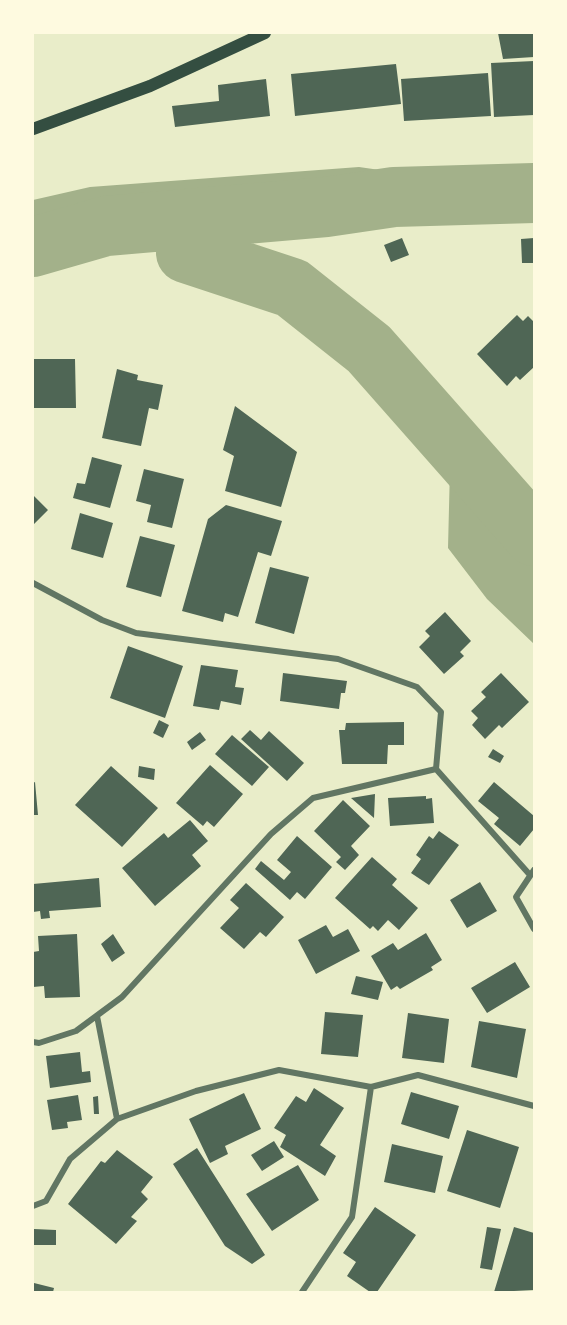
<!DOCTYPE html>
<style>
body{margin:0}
#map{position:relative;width:567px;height:1325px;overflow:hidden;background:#e9edc9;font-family:"Public Sans",sans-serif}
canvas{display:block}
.frame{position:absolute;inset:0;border:34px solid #fefae0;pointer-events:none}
</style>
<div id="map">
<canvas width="567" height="1325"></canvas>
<div class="frame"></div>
</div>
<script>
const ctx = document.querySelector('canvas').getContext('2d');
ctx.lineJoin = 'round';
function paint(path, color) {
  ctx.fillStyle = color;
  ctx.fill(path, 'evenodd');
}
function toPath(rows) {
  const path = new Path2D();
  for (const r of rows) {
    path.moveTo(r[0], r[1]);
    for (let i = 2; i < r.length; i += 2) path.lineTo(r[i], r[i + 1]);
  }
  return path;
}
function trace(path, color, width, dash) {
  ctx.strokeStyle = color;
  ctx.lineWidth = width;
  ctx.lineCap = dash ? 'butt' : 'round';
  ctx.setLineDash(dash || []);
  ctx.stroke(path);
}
const water = toPath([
 [359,167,491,186,361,179,278,187,265,193,147,211,198,246,381,339,462,427,488,518,534,557,534,644,487,599,448,548,450,467,384,358,309,309,197,264,82,223,33,227,33,200,90,187]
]);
const river = toPath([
 [33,247,106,226,326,207,394,197,534,193],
 [186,253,292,288,369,349,534,536]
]);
const building = toPath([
 [498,33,534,33,534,57,503,59],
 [534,61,534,115,494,117,491,63],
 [396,64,401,104,295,116,291,74],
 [488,73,491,116,404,121,401,79],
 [266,79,270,116,175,127,172,106,219,101,218,85],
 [402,238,409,255,391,262,384,245],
 [534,238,534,263,522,263,521,239],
 [517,315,523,321,528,316,534,322,534,367,520,380,516,376,507,386,477,354],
 [33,359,75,359,76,408,33,408],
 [117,369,138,375,137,380,163,385,158,410,149,408,141,446,102,438],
 [235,406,297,452,281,507,225,491,234,456,223,450],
 [92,457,122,465,110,508,73,498,77,483,85,484],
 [144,469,184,479,172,528,147,522,151,505,136,501],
 [33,495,48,510,33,525],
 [226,505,282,521,271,556,258,552,238,617,225,613,223,622,182,611,208,519],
 [80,513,113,523,103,558,71,549],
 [140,536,175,545,161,597,126,587],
 [270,567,309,577,294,634,255,623],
 [445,612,471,641,460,652,464,656,444,674,419,647,430,636,425,631],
 [128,646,183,666,165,718,110,698],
 [201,665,238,670,235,687,244,688,241,705,221,701,219,710,193,706],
 [283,673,347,681,345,693,341,693,339,709,280,701],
 [501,673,529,702,502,728,499,725,485,739,472,725,478,718,471,711,486,697,481,692],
 [159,720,169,725,163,738,153,733],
 [404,722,404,745,388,745,387,764,342,764,339,730,345,730,346,723],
 [250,730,261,740,269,731,304,763,287,781,241,739],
 [200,732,206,740,192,750,187,742],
 [232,735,269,767,252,786,215,754],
 [493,749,504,756,500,763,488,757],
 [210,765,243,794,214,827,207,821,203,826,176,803],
 [111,766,158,808,122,847,75,805],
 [139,766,155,769,154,780,138,777],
 [35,782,38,815,33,815,33,783],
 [494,782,534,816,534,829,520,846,494,824,499,818,478,801],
 [375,794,374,818,351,798],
 [426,796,426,799,432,798,434,823,390,826,388,798],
 [343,800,370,826,351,846,359,855,345,870,336,862,341,857,314,831],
 [190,820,208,841,192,855,201,866,155,906,122,868,164,833,168,838],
 [439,831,459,845,429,885,411,873,421,859,416,855,429,836,433,839],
 [297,836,332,867,305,899,297,892,290,900,255,869,261,861,284,880,291,872,277,860],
 [372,857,397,879,392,885,418,908,399,930,388,920,378,931,373,926,370,929,335,898],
 [99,878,101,907,49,911,50,918,41,919,40,911,33,912,33,884],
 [480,882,497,911,467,928,450,900],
 [246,883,284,917,266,937,260,932,244,949,220,928,239,908,230,900],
 [326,925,333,937,348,929,360,951,316,974,298,940],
 [426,933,442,960,431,967,433,970,400,989,397,986,391,990,371,956,393,943,398,950],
 [77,934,80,997,45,998,44,986,33,987,33,952,39,951,38,936],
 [113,934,125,953,112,962,101,944],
 [515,962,530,987,487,1013,471,988],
 [356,976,383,982,378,1000,351,994],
 [325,1012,363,1015,358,1057,321,1054],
 [408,1013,449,1019,444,1063,402,1058],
 [479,1021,526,1029,517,1078,471,1067],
 [80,1052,82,1072,90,1071,91,1082,50,1088,46,1056],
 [314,1088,344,1108,320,1145,336,1156,325,1176,280,1147,286,1135,274,1128,296,1096,306,1102],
 [411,1092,459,1106,449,1139,401,1124],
 [244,1093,261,1129,225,1146,228,1154,210,1163,189,1119],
 [78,1095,82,1120,67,1122,68,1128,52,1130,47,1100],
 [98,1096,99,1114,94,1114,93,1097],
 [467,1130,519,1147,500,1208,447,1191],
 [274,1141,284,1157,262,1171,251,1155],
 [392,1144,443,1156,435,1193,384,1182],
 [197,1148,265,1255,252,1264,225,1246,173,1164],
 [117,1150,153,1177,141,1192,148,1199,131,1217,137,1221,116,1244,68,1204,101,1161,105,1163],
 [298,1165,319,1200,272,1231,246,1194],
 [375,1207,416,1235,377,1292,370,1292,347,1276,356,1262,343,1253],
 [487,1227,501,1229,492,1270,480,1268],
 [514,1227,534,1233,534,1290,494,1292],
 [34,1229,56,1230,56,1245,34,1245],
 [34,1283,54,1288,53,1292,33,1292]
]);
const minor = toPath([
 [33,583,102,620,136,633,338,659,417,687,441,712,436,769,530,875],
 [534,870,516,897,534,929],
 [97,1016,117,1119],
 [33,1042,39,1043,76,1031,122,997,271,834,313,798,436,769],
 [33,1206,46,1201,70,1159,117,1119,196,1091,279,1070,371,1087],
 [302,1292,352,1217,371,1087,418,1075,534,1106]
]);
const secondary = toPath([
 [33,129,150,86,265,33]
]);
paint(water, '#a3b18a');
trace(river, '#a3b18a', 60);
paint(building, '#4f6655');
trace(minor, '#617663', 6);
trace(secondary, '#344e41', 12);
</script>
